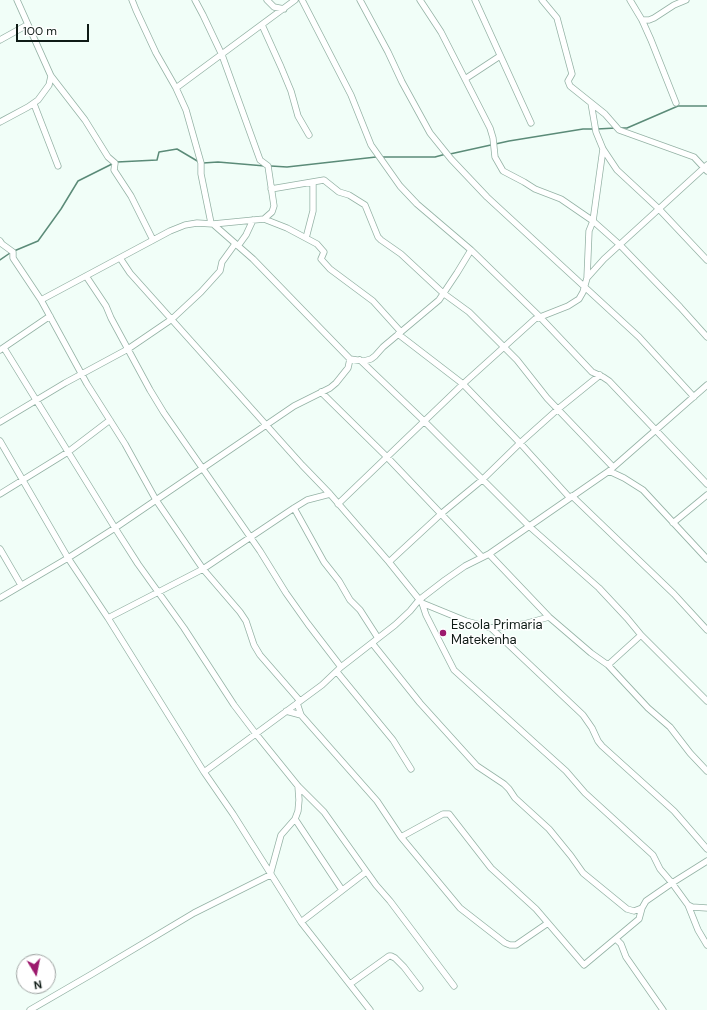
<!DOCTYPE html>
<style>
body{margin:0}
#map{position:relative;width:707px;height:1010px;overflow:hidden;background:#f1fef8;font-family:"DM Sans",sans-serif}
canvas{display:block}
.north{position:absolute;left:16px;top:954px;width:40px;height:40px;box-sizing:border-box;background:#fff;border:1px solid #9fa4a2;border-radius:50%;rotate:170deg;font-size:11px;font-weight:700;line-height:16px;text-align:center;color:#0f1b16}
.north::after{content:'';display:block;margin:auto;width:14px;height:18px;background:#9c196d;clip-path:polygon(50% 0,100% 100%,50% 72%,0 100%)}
.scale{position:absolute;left:16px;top:24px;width:73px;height:18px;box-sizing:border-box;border:2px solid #0f1b16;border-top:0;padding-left:5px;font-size:12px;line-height:14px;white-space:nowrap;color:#0f1b16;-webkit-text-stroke:3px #fff;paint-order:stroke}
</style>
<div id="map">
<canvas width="707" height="1010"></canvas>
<div class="north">N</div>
<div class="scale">100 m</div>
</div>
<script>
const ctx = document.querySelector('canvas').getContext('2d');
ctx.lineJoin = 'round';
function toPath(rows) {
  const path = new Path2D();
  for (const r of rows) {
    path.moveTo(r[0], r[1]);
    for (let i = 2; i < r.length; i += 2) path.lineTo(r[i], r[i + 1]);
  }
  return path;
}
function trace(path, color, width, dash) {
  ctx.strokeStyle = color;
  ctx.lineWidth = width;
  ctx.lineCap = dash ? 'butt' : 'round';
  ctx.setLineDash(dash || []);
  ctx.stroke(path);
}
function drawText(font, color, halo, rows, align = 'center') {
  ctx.font = font + ' "DM Sans",sans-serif';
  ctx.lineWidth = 3;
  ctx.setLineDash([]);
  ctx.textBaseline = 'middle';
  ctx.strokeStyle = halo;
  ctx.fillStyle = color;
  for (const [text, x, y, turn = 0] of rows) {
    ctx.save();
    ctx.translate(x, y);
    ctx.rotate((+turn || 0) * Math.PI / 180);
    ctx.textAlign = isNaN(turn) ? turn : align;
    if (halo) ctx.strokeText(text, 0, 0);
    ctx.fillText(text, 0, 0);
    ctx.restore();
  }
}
const stream = toPath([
 [621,128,627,128,678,106,707,106],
 [597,129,616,128],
 [450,154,509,141,583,129,594,129],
 [382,157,435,157,446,154],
 [117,162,157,160,159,152,177,149,199,162],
 [203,163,218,162,265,166],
 [271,166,287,167,376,157],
 [14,251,38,241,61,209,78,181,114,163],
 [0,260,10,253]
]);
const minor = toPath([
 [17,0,51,76,85,120,108,157,115,163,114,170,131,196,153,240],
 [132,0,136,10,156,53,176,88,186,110,201,163,201,174,211,223],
 [195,0,203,15,222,55,260,160,268,166,274,206,272,212,264,219],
 [267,0,274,7,284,9],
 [302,0,351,95,371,145,400,186,417,204,471,250,539,316,592,372,603,377,609,381,707,484],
 [360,0,388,52,402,82,430,133,451,159,487,197,639,337,694,397],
 [420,0,441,32,490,128,493,138,495,157,503,171,524,182,535,189,561,199,593,221,589,231,587,278],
 [475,0,531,123],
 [542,0,557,18,572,74,568,81,570,86,605,114,619,130,694,157,707,171],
 [630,0,642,20,651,40,676,103],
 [642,20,649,20,654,18,674,5,686,0],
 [262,25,281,67,291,91,298,116,309,135],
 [0,40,27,25],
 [465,79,500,56],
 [176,88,295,0],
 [591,103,596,132,603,149,617,170,659,209,707,260],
 [34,104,58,166],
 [0,122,28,107,38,100,49,85,51,76],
 [603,149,593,221,620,245,680,307,707,337],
 [271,189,324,180,339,192,349,195,365,205,378,237,381,240,401,254,443,293,469,312,517,360,547,398,613,467],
 [213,224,253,259,350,359,364,361,371,359,375,356,383,347,439,300,457,273,471,250],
 [306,238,313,211,313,182],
 [0,241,2,244,13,252,13,258,41,300,87,384,125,444,156,500,203,569,240,612,246,621,254,645,260,655,300,701],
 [238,246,246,235,253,220],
 [120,258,130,273,302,465,330,494,389,562,422,603,466,621,491,628,524,624,549,617],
 [86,276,106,306,111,318,150,390,164,413,260,551,286,593,308,624,341,667],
 [41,300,170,231,185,225,197,223,213,224,264,219,287,228,317,244,324,252,321,259,330,269,373,301,401,332],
 [398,334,463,384,520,443,570,498],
 [4,348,115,528,138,564,184,628,234,705,256,734,298,786,324,812,376,885,390,901,454,986],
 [0,350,50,316],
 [360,360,424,421,530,527,599,588,627,618,641,635,707,701],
 [321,392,387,457,482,557],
 [0,422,65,383,128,349,172,319,201,292,220,271,222,262,235,244],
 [0,441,68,558,108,618,204,772,233,814,301,922,370,1010],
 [609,471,624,478,643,490,707,559],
 [0,494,68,452,110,420],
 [572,496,674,594,707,630],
 [338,504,463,384,535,319,568,306,579,299,583,292,587,278,604,259,707,165],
 [294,508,324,562,339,581,350,600,360,610,378,638],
 [673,523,707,495],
 [0,549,21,585],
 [489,554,549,617,591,653,608,665,648,708,670,727,690,753,707,771],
 [389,562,442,513,482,480,520,443,558,409,600,375],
 [0,598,68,558,115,528,294,406,330,388,336,383,348,368,350,359],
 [422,603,426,615,454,670,537,745,566,771,585,793,653,855,660,869,672,883,688,905,692,907,707,908],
 [108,618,203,569,294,508,307,500,330,494],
 [491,628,583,715,592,728,598,741,602,746,674,811,707,849],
 [372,643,420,703,477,766,504,784,509,789,515,798,549,829,571,856,583,873,627,909,634,911,642,908],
 [608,665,641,635],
 [337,672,393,740,411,769],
 [297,703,301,715,377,801,401,837,460,908,505,943,510,945,516,945,548,923],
 [286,711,301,715],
 [204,772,322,685,341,667,395,625,410,611,419,600,445,580,465,566,489,554,609,471,707,385],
 [295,819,342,890],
 [401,837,443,814,449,814,491,868,536,909,584,965,639,919,642,908,646,901,672,883,707,861],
 [688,905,698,930,707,945],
 [301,922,366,872],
 [616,939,621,944,626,957,663,1010],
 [350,984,389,956,391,956,395,958,404,967,420,988],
 [30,1010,92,974,194,913,270,875,281,835,295,819,298,811,299,800,298,786]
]);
const markers = [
 [443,633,4,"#9c196d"]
];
const poiNames = [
 ["Escola Primaria",451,626],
 ["Matekenha",451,641]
];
trace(stream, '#5b8b78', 1.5);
trace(minor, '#94b2a5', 7);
trace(minor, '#fff', 5.5);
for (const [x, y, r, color] of markers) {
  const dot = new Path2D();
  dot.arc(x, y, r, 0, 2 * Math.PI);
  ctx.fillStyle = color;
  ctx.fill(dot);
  trace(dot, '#fff', 1.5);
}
drawText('13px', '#0f1b16', '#fff', poiNames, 'left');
</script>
